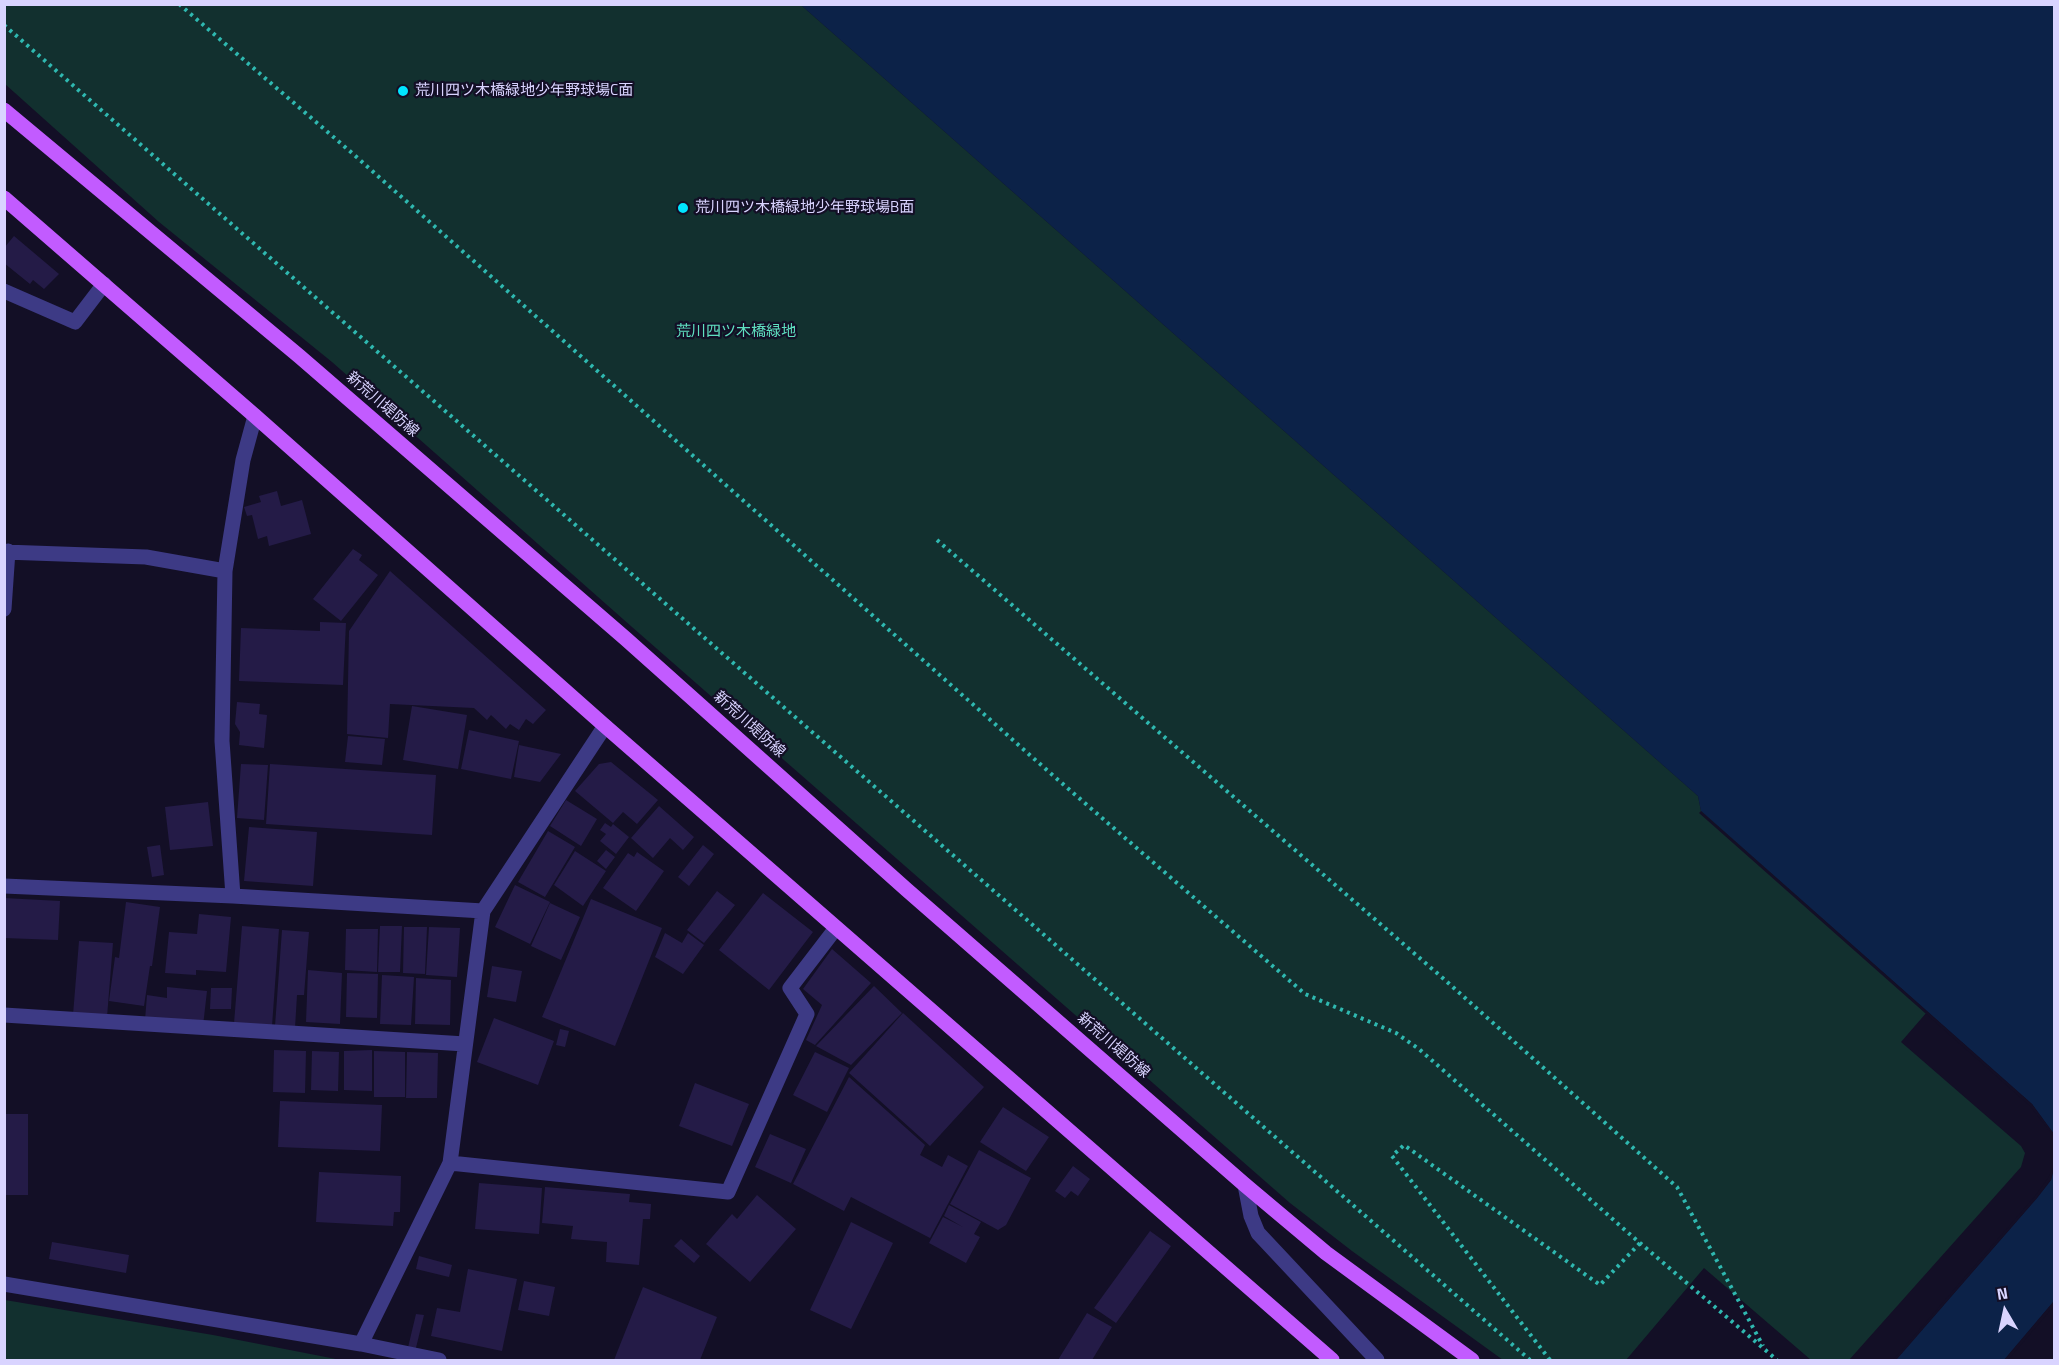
<!DOCTYPE html>
<meta charset="utf-8">
<style>
body{margin:0}
#map{position:relative;width:2059px;height:1365px;overflow:hidden;background:#130f26;font-family:"Titillium Web",sans-serif}
canvas{display:block}
.frame{position:absolute;inset:0;border:6px solid #d9d4ff;pointer-events:none}
.north{position:absolute;left:1975px;top:1281px;width:60px;height:60px;-webkit-text-stroke:4px #130f26;paint-order:stroke;rotate:351deg;font-size:16px;font-weight:700;line-height:24px;text-align:center;color:#d9d4ff}
.north::after{content:'';display:block;margin:auto;width:21px;height:27px;background:#d9d4ff;clip-path:polygon(50% 0,100% 100%,50% 72%,0 100%)}
</style>
<div id="map">
<canvas width="2059" height="1365"></canvas>
<div class="frame"></div>
<div class="north">N</div>
</div>
<script>
const ctx = document.querySelector('canvas').getContext('2d');
ctx.lineJoin = 'round';
function paint(path, color) {
  ctx.fillStyle = color;
  ctx.fill(path, 'evenodd');
}
function toPath(rows) {
  const path = new Path2D();
  for (const r of rows) {
    path.moveTo(r[0], r[1]);
    for (let i = 2; i < r.length; i += 2) path.lineTo(r[i], r[i + 1]);
  }
  return path;
}
function trace(path, color, width, dash) {
  ctx.strokeStyle = color;
  ctx.lineWidth = width;
  ctx.lineCap = dash ? 'butt' : 'round';
  ctx.setLineDash(dash || []);
  ctx.stroke(path);
}
function drawText(font, color, halo, rows, align = 'center') {
  ctx.font = font + ' "Titillium Web","Noto Sans JP",sans-serif';
  ctx.lineWidth = 4.5;
  ctx.setLineDash([]);
  ctx.textBaseline = 'middle';
  ctx.strokeStyle = halo;
  ctx.fillStyle = color;
  for (const [text, x, y, turn = 0] of rows) {
    ctx.save();
    ctx.translate(x, y);
    ctx.rotate((+turn || 0) * Math.PI / 180);
    ctx.textAlign = isNaN(turn) ? turn : align;
    if (halo) ctx.strokeText(text, 0, 0);
    ctx.fillText(text, 0, 0);
    ctx.restore();
  }
}
const green = toPath([
 [5,5,801,5,1698,796,1701,811,1927,1012,1901,1042,2021,1146,2025,1153,2021,1167,1849,1360,1811,1360,1704,1268,1626,1360,1503,1360,1352,1251,1290,1203,632,627,332,362,159,222,5,84],
 [5,1300,213,1335,341,1360,5,1360]
]);
const water = toPath([
 [801,5,2054,5,2054,1134,2032,1104,1701,811,1698,796],
 [2054,1169,2054,1301,2004,1360,1896,1360,2037,1198,2051,1180]
]);
const pier = toPath([
 [1701,811,2032,1104,2054,1134,2054,1137,2030,1106,1699,813],
 [2054,1166,2051,1180,2037,1198,1896,1360,1893,1360,2035,1196,2048,1178],
 [2054,1301,2054,1306,2008,1360,2004,1360]
]);
const building = toPath([
 [14,236,59,274,44,289,33,280,30,284,4,263,4,248],
 [277,491,281,506,302,500,311,534,269,546,267,536,258,539,252,515,247,516,244,507,261,502,259,496],
 [353,549,362,555,359,560,378,575,341,621,313,599],
 [390,571,546,710,533,724,526,719,519,730,510,724,506,729,491,715,487,720,474,708,390,704,388,738,347,734,349,631],
 [320,622,346,623,343,685,239,681,241,628,320,631],
 [237,702,260,704,259,714,267,715,264,748,239,745,240,732,235,724],
 [412,706,467,715,458,769,403,760],
 [469,730,519,741,511,779,461,769],
 [348,736,385,739,382,765,345,762],
 [519,745,561,754,540,782,514,777],
 [611,762,658,800,637,824,623,812,613,823,575,791,599,764],
 [241,764,268,765,264,820,237,818],
 [270,764,436,775,432,835,266,824],
 [566,800,597,819,581,846,550,826],
 [208,802,213,846,170,850,165,807],
 [659,806,694,837,683,850,670,838,653,858,631,838],
 [605,823,611,827,613,824,629,837,616,854,600,841,606,834,600,830],
 [249,827,317,832,313,886,244,881],
 [548,831,575,847,545,897,518,882],
 [160,845,164,875,152,877,147,847],
 [703,845,714,854,689,886,678,877],
 [606,850,615,857,606,869,597,861],
 [575,851,606,871,583,906,554,885],
 [637,852,664,871,636,911,603,888,628,853,634,857],
 [515,885,550,902,530,944,495,927],
 [717,891,735,905,704,943,687,930],
 [763,893,813,932,769,990,719,950],
 [4,898,60,901,58,940,4,938],
 [591,899,662,928,615,1046,542,1017],
 [126,902,160,907,152,966,150,966,144,1006,109,1001,115,957,119,958],
 [550,903,580,917,561,960,531,946],
 [199,914,231,917,226,972,196,970,196,975,165,973,169,932,197,934],
 [242,926,279,929,272,1026,234,1023],
 [380,926,402,926,400,972,378,972],
 [404,927,427,927,425,974,403,973],
 [429,927,460,928,457,977,426,975],
 [346,929,378,929,377,972,345,970],
 [282,930,309,932,304,995,297,995,295,1028,275,1026],
 [665,933,682,943,688,933,704,945,683,974,655,957],
 [79,941,113,943,107,1017,73,1015],
 [832,949,871,983,815,1045,806,1040,822,1005,803,989],
 [492,966,522,971,516,1002,487,997],
 [308,970,342,973,340,1024,306,1022],
 [347,973,378,974,377,1018,346,1017],
 [382,975,414,977,411,1025,380,1024],
 [416,978,451,980,450,1025,415,1024],
 [874,986,902,1013,851,1065,816,1046],
 [167,987,207,991,203,1026,145,1020,147,995,167,998],
 [211,988,232,988,231,1009,210,1009],
 [903,1013,984,1087,930,1146,849,1073],
 [494,1018,554,1041,538,1085,477,1062],
 [560,1029,569,1031,565,1047,556,1045],
 [274,1050,306,1051,305,1093,273,1092],
 [372,1050,372,1091,344,1090,344,1051],
 [312,1051,339,1052,338,1091,311,1090],
 [374,1051,405,1052,405,1097,374,1097],
 [407,1052,438,1053,437,1098,406,1098],
 [815,1052,849,1068,827,1112,793,1095],
 [849,1077,925,1145,920,1155,942,1167,948,1155,968,1166,930,1238,851,1197,844,1211,793,1184],
 [695,1083,749,1104,732,1146,679,1126],
 [280,1101,382,1105,380,1151,278,1147],
 [1003,1107,1049,1137,1026,1171,980,1142],
 [5,1114,28,1114,28,1195,5,1195],
 [770,1134,806,1149,791,1183,755,1167],
 [979,1150,1031,1178,1006,1225,998,1230,950,1204],
 [1073,1166,1090,1179,1078,1196,1071,1191,1065,1198,1055,1191],
 [319,1172,401,1176,400,1212,394,1212,393,1226,316,1222],
 [479,1183,542,1188,539,1234,475,1229],
 [545,1187,630,1194,629,1202,651,1204,650,1219,643,1219,639,1265,606,1262,607,1242,571,1239,573,1226,542,1223],
 [757,1195,796,1229,750,1282,706,1244,732,1214,737,1219],
 [949,1205,981,1222,974,1234,980,1237,966,1263,929,1243,943,1217,963,1227,944,1216],
 [851,1222,893,1243,851,1329,810,1310],
 [1150,1231,1171,1246,1116,1323,1094,1308],
 [681,1239,700,1256,694,1263,674,1246],
 [52,1242,129,1255,126,1273,49,1259],
 [419,1256,452,1265,449,1277,416,1269],
 [468,1269,517,1279,502,1351,431,1336,437,1308,460,1312],
 [524,1281,555,1287,549,1316,518,1310],
 [643,1287,717,1317,700,1360,614,1360],
 [1087,1313,1112,1327,1092,1360,1058,1360],
 [416,1314,424,1315,413,1360,405,1360]
]);
const path = toPath([
 [179,4,352,153,1049,772,1305,994,1396,1033,1419,1049,1633,1237,1777,1360],
 [4,25,1530,1360],
 [937,540,1445,980,1677,1187,1763,1346],
 [1550,1360,1392,1156,1404,1145,1600,1285,1640,1243]
]);
const minor = toPath([
 [4,291,75,322,104,284],
 [4,552,146,557,225,571],
 [4,609,8,551],
 [4,886,233,896,483,911,605,726],
 [233,896,222,741,225,571,243,460,255,416],
 [4,1015,465,1044],
 [450,1163,728,1192,807,1014,790,988,836,928],
 [1245,1185,1251,1216,1258,1233,1377,1360],
 [4,1284,361,1344,439,1360],
 [361,1344,450,1163,483,911]
]);
const major = toPath([
 [4,110,299,356,626,639,907,890,1245,1185,1326,1253,1472,1360],
 [4,198,255,416,605,726,1332,1360]
]);
const markers = [
 [403,91,6,"#00e5ff"],
 [683,208,6,"#00e5ff"]
];
const poiNames = [
 ["荒川四ツ木橋緑地少年野球場C面",415,91],
 ["荒川四ツ木橋緑地少年野球場B面",695,208]
];
const parkNames = [
 ["荒川四ツ木橋緑地",736,332]
];
const streetNames = [
 ["新荒川堤防線",382,405,41],
 ["新荒川堤防線",749,725,42],
 ["新荒川堤防線",1113,1046,41]
];
paint(green, '#12302f');
paint(water, '#0c2248');
paint(pier, '#130f26');
paint(building, '#241b47');
trace(path, '#2fb8b0', 4, [3, 4.5]);
trace(minor, '#3d3a85', 15);
trace(major, '#c25bff', 15);
for (const [x, y, r, color] of markers) {
  const dot = new Path2D();
  dot.arc(x, y, r, 0, 2 * Math.PI);
  ctx.fillStyle = color;
  ctx.fill(dot);
  trace(dot, '#130f26', 2);
}
drawText('15px', '#d9d4ff', '#130f26', poiNames, 'left');
drawText('15px', '#5fe0c0', '#130f26', parkNames);
drawText('15px', '#d9d4ff', '#130f26', streetNames);
</script>
